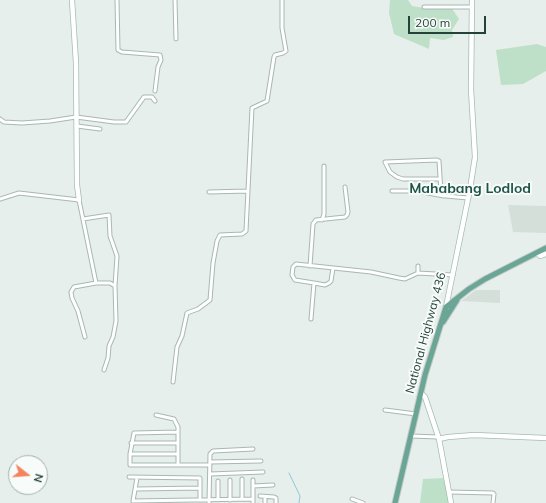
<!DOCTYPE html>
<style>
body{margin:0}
#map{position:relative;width:546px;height:503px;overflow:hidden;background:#e6efeb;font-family:Mulish,sans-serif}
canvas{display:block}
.north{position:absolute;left:8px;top:455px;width:40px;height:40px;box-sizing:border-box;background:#f7fbf9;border:1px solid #a3b1ad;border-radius:50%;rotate:107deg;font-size:11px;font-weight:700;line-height:16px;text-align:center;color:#24423a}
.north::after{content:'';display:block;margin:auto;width:14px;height:18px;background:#f4845f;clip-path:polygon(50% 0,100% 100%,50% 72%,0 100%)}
.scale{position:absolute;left:408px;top:16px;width:78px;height:18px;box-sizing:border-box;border:2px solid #24423a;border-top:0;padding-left:5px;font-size:12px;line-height:14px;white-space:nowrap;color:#24423a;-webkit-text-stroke:3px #f7fbf9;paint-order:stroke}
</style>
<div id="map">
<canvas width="546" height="503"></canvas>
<div class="north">N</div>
<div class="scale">200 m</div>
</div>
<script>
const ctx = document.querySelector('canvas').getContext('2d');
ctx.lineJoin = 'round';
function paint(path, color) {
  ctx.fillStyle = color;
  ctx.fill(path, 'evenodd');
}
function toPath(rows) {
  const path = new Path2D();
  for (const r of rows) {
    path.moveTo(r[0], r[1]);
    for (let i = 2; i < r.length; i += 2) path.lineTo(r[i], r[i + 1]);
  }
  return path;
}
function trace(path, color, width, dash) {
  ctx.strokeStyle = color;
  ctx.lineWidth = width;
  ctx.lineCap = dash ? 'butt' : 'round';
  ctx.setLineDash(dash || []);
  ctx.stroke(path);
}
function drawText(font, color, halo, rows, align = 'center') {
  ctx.font = font + ' Mulish,sans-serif';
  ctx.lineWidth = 4;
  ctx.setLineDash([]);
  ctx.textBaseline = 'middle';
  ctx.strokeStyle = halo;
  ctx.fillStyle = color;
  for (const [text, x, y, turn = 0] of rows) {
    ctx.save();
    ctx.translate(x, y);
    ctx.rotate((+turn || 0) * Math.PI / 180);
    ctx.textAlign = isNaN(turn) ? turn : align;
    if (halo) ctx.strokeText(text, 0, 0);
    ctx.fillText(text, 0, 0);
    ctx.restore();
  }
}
const built = toPath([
 [508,205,546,206,546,233,513,232],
 [476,290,500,290,500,303,461,301]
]);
const green = toPath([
 [390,0,408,0,412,6,424,8,451,7,459,19,452,30,453,37,444,40,430,38,429,49,394,34,389,13],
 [537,44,546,47,546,71,523,84,501,85,496,50],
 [443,478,450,503,420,503,423,479]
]);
const stream = toPath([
 [289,473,300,496,299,503]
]);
const street = toPath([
 [117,0,118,50,122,52,160,55,161,60,158,67,155,91],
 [175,0,176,39],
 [424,7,472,7],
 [0,119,4,122,22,123,50,121,76,117,114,122,126,122,144,97,152,97,155,101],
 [77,126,100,129],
 [440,179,403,179,397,177,390,172,385,162,437,160,439,161,441,192,442,194,446,196,468,198],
 [392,191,417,191,444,196],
 [209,192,248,191],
 [0,199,19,193,79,200,96,283,110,283,115,286,116,321,113,337,109,346,108,358,104,370],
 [83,219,109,215,110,236,117,256,115,286],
 [322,220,324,214,324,166],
 [310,266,313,224,316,220,345,217,347,215,348,212,345,187],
 [418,266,418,273],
 [314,283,325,285,329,283,331,281,333,268],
 [311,319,314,283,295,280,292,275,293,267,296,264,371,272,399,278,405,279,418,273,453,275],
 [85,337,78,311,72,298,71,292,74,287,96,283],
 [173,382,177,347,182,336,187,313,198,309,210,300,213,263,217,241,220,235,242,234,246,231,252,108,267,101,274,57,275,55,283,53,286,51,282,28,282,0],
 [385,410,416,414],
 [156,415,174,419,178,427,178,465],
 [178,432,134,433,130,454,130,465,210,465],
 [411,436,438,437],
 [131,443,178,443],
 [130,454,178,454],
 [210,462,261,461],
 [210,474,263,472],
 [129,477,200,478,200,500],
 [137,478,133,501,253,499],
 [242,479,242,499],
 [253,480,253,503],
 [253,486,273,485],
 [136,489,200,488],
 [449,492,493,493,494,494,493,503],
 [260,496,274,497,276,498,276,503],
 [265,497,265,503],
 [352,499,363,503],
 [218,500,218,481],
 [230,500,230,480],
 [209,503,210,454,213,451,253,449]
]);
const secondary = toPath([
 [72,0,76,63,77,185,79,200],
 [537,253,540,256,546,254],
 [446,307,470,189,475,157,471,89,472,0],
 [421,393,425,397,439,439,451,503],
 [439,439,448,437,474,435,546,438]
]);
const primary = toPath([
 [443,322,457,300],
 [395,503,425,375,446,307,469,289,485,279,546,248]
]);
const streetNames = [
 ["National Highway 436",426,333,-75]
];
const quarterNames = [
 ["Mahabang Lodlod",470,189]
];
paint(built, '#d4dfda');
paint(green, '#bfe0c8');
trace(stream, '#8ec9d4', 1);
trace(street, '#a8b8b2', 5);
trace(secondary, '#a4bbb3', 6);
trace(primary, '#c2cac8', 7);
trace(street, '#fff', 3);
trace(secondary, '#fff', 4.5);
trace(primary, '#6aa596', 5);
drawText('12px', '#24423a', '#f7fbf9', streetNames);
drawText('bold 14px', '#1f5548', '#f7fbf9', quarterNames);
</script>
